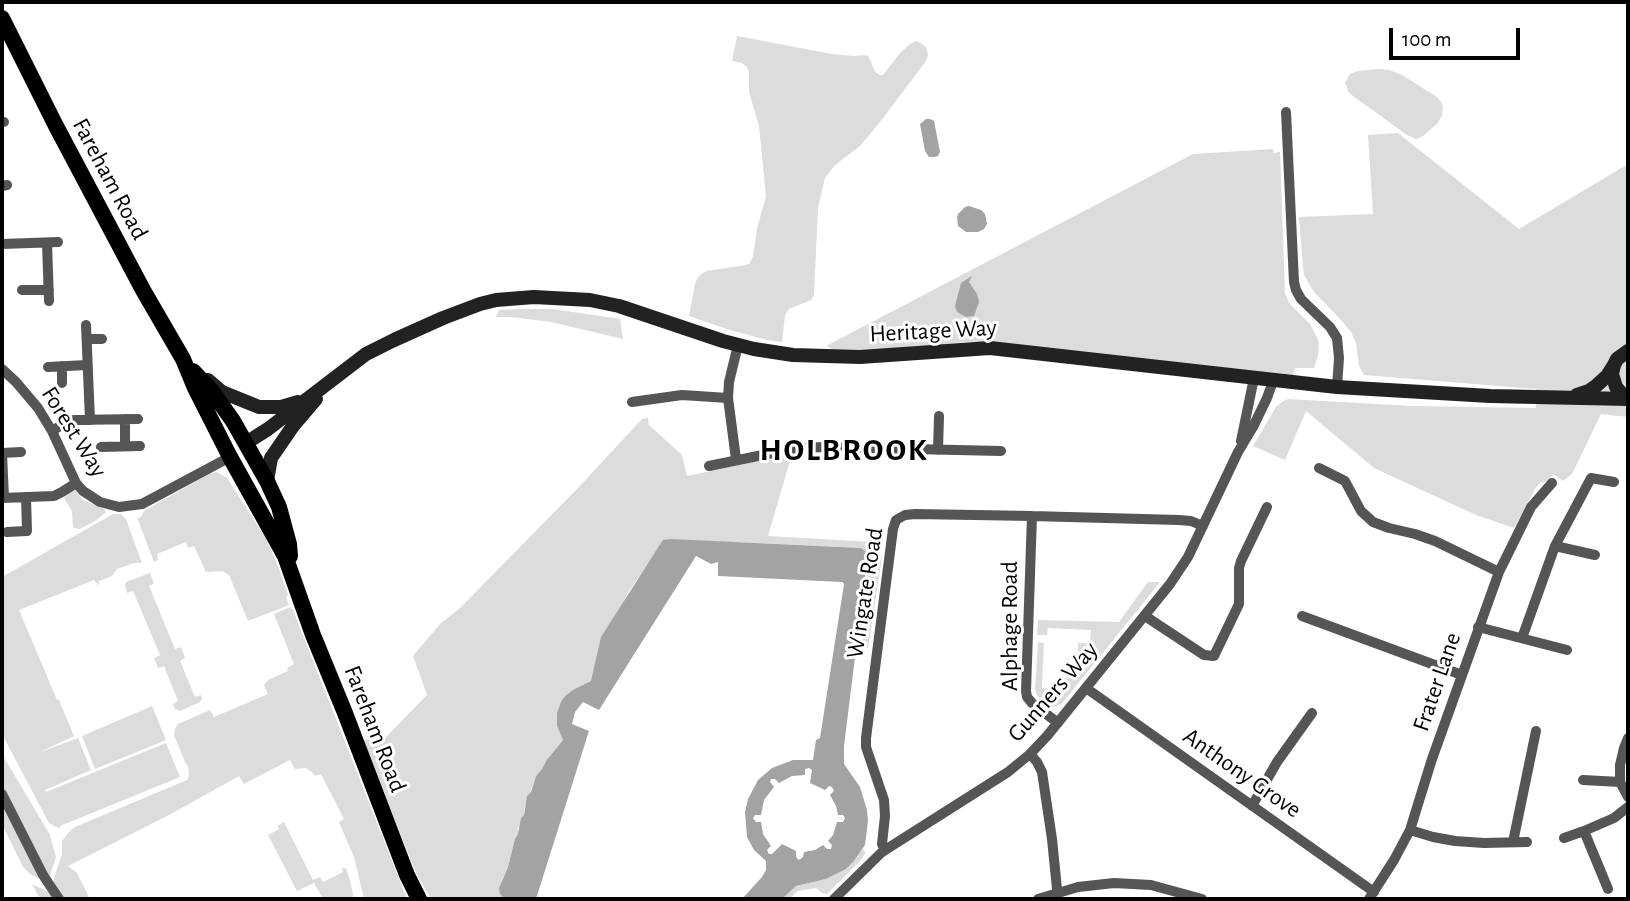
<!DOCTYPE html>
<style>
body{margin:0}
#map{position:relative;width:1630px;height:901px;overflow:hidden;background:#fff;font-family:"Alegreya Sans",sans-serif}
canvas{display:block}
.frame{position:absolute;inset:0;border:4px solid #000;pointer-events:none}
.scale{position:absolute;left:1389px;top:28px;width:131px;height:32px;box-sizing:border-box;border:4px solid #000;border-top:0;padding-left:9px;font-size:21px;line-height:24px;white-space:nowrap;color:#000;-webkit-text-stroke:5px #fff;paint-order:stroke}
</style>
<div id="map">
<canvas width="1630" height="901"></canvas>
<div class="frame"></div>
<div class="scale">100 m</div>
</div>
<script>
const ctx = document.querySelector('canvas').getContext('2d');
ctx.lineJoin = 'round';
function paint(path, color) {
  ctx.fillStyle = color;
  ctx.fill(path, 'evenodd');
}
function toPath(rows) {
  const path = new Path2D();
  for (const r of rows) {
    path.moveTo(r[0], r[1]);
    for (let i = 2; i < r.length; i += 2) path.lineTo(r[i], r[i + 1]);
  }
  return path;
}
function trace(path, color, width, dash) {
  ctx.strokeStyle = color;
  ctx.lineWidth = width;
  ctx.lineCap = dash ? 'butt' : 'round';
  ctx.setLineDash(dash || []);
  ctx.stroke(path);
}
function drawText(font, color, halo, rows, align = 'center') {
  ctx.font = font + ' "Alegreya Sans",sans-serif';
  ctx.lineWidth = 6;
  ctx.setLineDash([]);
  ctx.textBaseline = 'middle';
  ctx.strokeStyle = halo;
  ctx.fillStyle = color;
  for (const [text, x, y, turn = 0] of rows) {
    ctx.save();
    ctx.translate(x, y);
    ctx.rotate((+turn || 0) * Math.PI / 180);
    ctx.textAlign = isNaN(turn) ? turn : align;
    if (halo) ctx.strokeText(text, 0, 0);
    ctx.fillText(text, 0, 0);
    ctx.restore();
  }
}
const green = toPath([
 [737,36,832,54,854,56,865,55,868,56,871,62,875,72,880,75,883,75,900,53,910,44,916,41,921,43,926,47,928,55,926,61,880,122,860,146,835,165,825,178,818,208,814,295,811,300,789,309,785,315,782,342,767,340,730,330,689,316,695,284,697,279,700,275,706,271,746,265,750,263,753,256,757,229,766,196,759,126,749,92,749,72,747,67,742,63,732,61],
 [1380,69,1390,70,1402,75,1437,97,1441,102,1443,107,1442,115,1438,123,1423,136,1416,139,1407,135,1349,93,1345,83,1350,74,1358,71],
 [1398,133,1519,229,1628,164,1628,417,1601,414,1572,474,1563,481,1553,474,1549,481,1540,483,1535,489,1514,528,1476,515,1374,468,1306,411,1285,460,1253,446,1276,407,1282,402,1288,399,1411,406,1536,408,1536,389,1364,375,1359,366,1356,343,1351,332,1342,321,1314,292,1308,282,1304,275,1303,266,1299,217,1373,214,1368,135],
 [1273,149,1273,153,1280,152,1285,293,1289,303,1310,324,1317,337,1319,344,1318,355,1314,368,1295,368,1293,377,984,342,965,342,885,351,834,350,826,346,1193,154],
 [519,309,553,309,620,319,623,339,551,322,511,317,496,317,499,310],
 [648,418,649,425,682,455,687,476,792,454,768,536,873,542,882,557,868,648,858,647,869,558,861,548,739,542,730,543,664,540,627,594,591,681,565,696,559,707,557,726,563,740,546,761,542,769,536,776,524,809,524,815,518,829,518,834,515,839,508,867,501,882,500,894,504,899,431,899,417,875,371,762,364,741,370,738,371,731,367,718,367,703,370,699,385,738,427,695,413,656,440,624,460,608,577,489,642,419],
 [217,472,227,478,265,537,278,566,288,595,286,597,289,605,248,621,229,575,222,571,206,572,194,546,188,548,186,542,157,554,158,560,154,562,138,520,138,518,141,517,144,511,209,474],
 [74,489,83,500,104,509,106,512,95,521,80,529,73,528,72,511,64,498],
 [113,514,121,514,126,519,142,563,134,563,117,569,112,576,99,581,99,584,98,585,94,580,19,610,57,700,59,700,74,736,38,753,78,738,91,770,45,790,46,792,166,743,180,777,60,826,61,828,56,827,49,823,2,734,2,577],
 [150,573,154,583,149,586,175,649,181,647,185,658,180,661,195,697,201,695,202,698,200,702,180,711,175,709,173,704,178,701,164,666,158,668,154,658,160,655,133,591,127,593,125,585,126,582],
 [1148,582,1160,582,1064,701,1061,704,1054,707,1047,705,1040,700,1035,690,1038,642,1044,643,1042,688,1055,689,1058,686,1063,686,1064,678,1077,677,1078,643,1090,643,1091,630,1048,628,1047,635,1037,635,1038,620,1119,622],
 [290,607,293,610,407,899,364,899,354,857,339,822,344,819,321,774,315,776,311,771,305,768,295,769,290,760,244,784,239,776,171,814,68,866,77,873,90,899,40,899,32,884,51,893,54,888,54,878,62,854,62,841,69,832,75,827,187,780,189,776,188,766,186,764,174,735,175,729,178,724,210,710,214,717,268,694,264,685,268,680,288,671,287,668,294,664,274,614],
 [152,706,166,740,95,769,82,736],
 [2,754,50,835,56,857,50,876,47,878,40,879,31,875,23,867,2,824],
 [284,822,313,880,320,877,323,882,343,872,342,868,346,868,350,880,354,899,323,899,314,883,297,891,268,835,279,829,277,826],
 [863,849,865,851,865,854,860,861,827,894,822,893,816,888,798,891,789,899,782,899,796,886,826,879,846,869,854,861]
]);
const water = toPath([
 [926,119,930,119,934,121,940,152,938,156,934,157,929,157,925,151,920,124],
 [969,206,981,210,985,214,987,224,984,229,978,232,966,232,958,226,957,217,958,214,965,207],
 [972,276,969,282,977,294,979,302,974,316,966,317,957,312,955,306,961,283],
 [671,539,861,548,868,553,844,746,844,764,860,787,867,810,868,821,865,845,854,861,846,869,826,879,796,886,782,899,742,899,762,877,766,870,766,861,754,850,747,837,745,812,748,799,758,780,772,768,793,760,813,760,816,740,820,738,844,584,842,582,718,576,718,562,711,564,696,556,599,710,583,702,575,712,572,724,589,731,536,899,504,899,500,894,499,888,508,867,515,839,518,834,521,818,524,815,527,796,531,792,536,776,542,769,546,761,563,740,557,726,557,713,561,702,565,696,573,690,591,681,601,637,659,546,663,540],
 [809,768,812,770,810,783,825,790,829,786,832,787,834,791,830,795,836,806,838,815,843,815,845,818,843,822,837,822,833,835,828,841,832,845,831,849,827,849,823,845,815,850,804,852,803,857,799,860,796,857,796,851,782,844,772,854,769,854,767,850,771,846,763,834,761,822,756,822,753,818,755,815,761,815,764,800,774,787,770,782,771,779,775,779,779,783,792,776,805,775,805,769]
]);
const street = toPath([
 [1286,112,1294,282,1296,290,1301,299,1330,327,1337,338,1339,358,1337,387],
 [2,122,4,122],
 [2,186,7,185],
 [47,243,49,301],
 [2,244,58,242],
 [22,290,49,290],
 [86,325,90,420],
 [87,339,102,339],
 [62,366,62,383],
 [48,367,87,365],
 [2,369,16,382,38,408,52,431,76,483,83,491,100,502,119,507,142,504,230,457],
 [632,402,682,395,728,398],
 [52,431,65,423,74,420,138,419],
 [1241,441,1254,378],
 [125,446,125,419],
 [101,447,140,446],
 [938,450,939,416],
 [2,453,4,498],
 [2,453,21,452],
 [736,459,728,398,729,382,738,345],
 [709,466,797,448,824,447,1001,451],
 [1319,468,1345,481,1361,511,1373,522,1389,528,1415,534,1435,541,1499,572],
 [2,498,54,496,62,492,76,483],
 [1032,516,1026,691,1027,697,1032,703,1058,723],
 [7,532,27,531,26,497],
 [1555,546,1595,555],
 [1145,616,1204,655,1214,656,1239,604,1239,568,1241,561,1267,507],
 [1302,616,1462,675],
 [1478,627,1567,650],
 [1522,638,1555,546,1591,478,1614,482],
 [1086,688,1374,892],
 [1628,738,1624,748,1620,765,1620,782,1628,797],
 [1030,754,1037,762,1042,772,1052,839,1058,899],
 [1583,780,1620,782],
 [2,794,43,875,59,899],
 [1252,806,1277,762,1312,713],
 [1410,830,1433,837,1455,841,1484,843,1527,842],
 [1584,831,1608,889],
 [1564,838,1584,831,1614,818,1628,807],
 [1513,842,1536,731],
 [885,850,882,844,885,816,884,800,866,747,866,738,893,529,896,520,905,515,915,514,1032,516,1179,520,1191,521,1203,526],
 [834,899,882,852,1008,772,1030,754,1047,736,1170,584,1188,557,1238,452,1253,427,1267,398,1273,381],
 [1038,899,1078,887,1114,883,1151,885,1202,899],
 [1369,899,1394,860,1410,830,1432,759,1499,572,1531,507,1552,483]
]);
const secondary = toPath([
 [1628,351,1617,359,1614,365,1612,374,1616,387,1622,394,1628,398],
 [208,380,222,392,259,407,281,407,298,402],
 [1577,395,1589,391,1596,386,1607,376,1614,365],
 [246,443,268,429,366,354,394,340,443,318,480,304,496,300,534,297,590,300,619,306,723,341,754,349,793,355,860,357,990,348,1337,387,1490,396,1628,399],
 [267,481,271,458,293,426,316,399]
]);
const primary = toPath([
 [2,18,56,126,143,290,183,359,195,388,230,457,285,556,313,635,345,713,407,875,419,899],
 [193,371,211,390,233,421,267,481,279,507,289,544,290,556]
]);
const streetNames = [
 ["Fareham Road",110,179,62],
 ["Heritage Way",933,331,-3],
 ["Forest Way",74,432,58],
 ["Wingate Road",865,593,-81],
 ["Alphage Road",1010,626,-90],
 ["Frater Lane",1437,682,-71],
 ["Gunners Way",1053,692,-49],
 ["Fareham Road",375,729,69],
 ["Anthony Grove",1242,773,35]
];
const districtNames = [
 ["HOLBROOK",844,450]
];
paint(green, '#dcdcdc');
paint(water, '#a3a3a3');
trace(street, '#555', 10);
trace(secondary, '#222', 14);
trace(primary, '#000', 16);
drawText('24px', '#000', '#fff', streetNames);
ctx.letterSpacing = '2px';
drawText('bold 32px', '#000', '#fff', districtNames);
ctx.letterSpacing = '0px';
</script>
